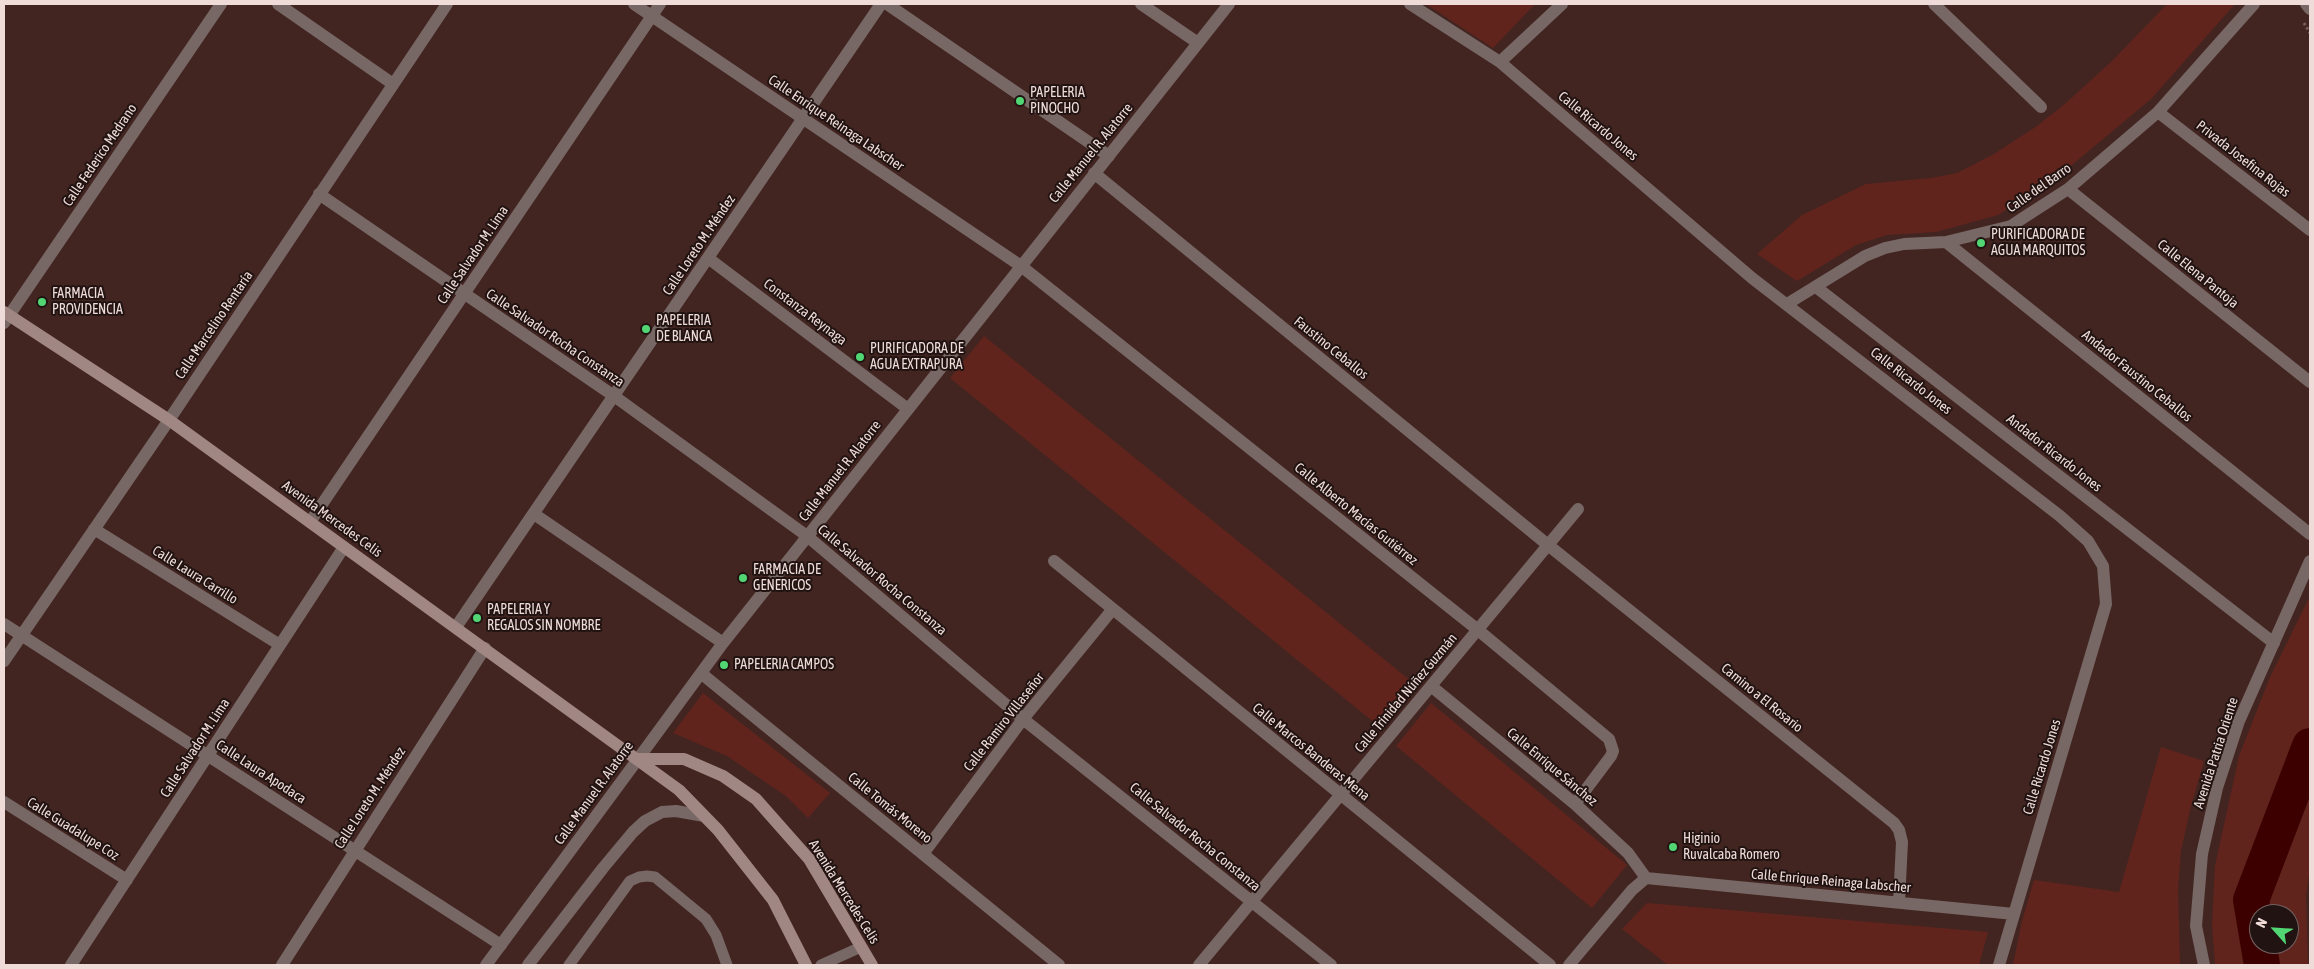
<!DOCTYPE html>
<meta charset="utf-8">
<style>
body{margin:0}
#map{position:relative;width:2314px;height:969px;overflow:hidden;background:#422521;font-family:"Asap Condensed",sans-serif}
canvas{display:block}
.frame{position:absolute;inset:0;border:5px solid #efdbd8;pointer-events:none}
.north{position:absolute;left:2249px;top:904px;width:50px;height:50px;box-sizing:border-box;background:#201311;border:1px solid #736361;border-radius:50%;rotate:296deg;font-size:14px;font-weight:700;line-height:20px;text-align:center;color:#efdbd8}
.north::after{content:'';display:block;margin:auto;width:18px;height:22px;background:#52d673;clip-path:polygon(50% 0,100% 100%,50% 72%,0 100%)}
</style>
<div id="map">
<canvas width="2314" height="969"></canvas>
<div class="frame"></div>
<div class="north">N</div>
</div>
<script>
const ctx = document.querySelector('canvas').getContext('2d');
ctx.lineJoin = 'round';
function paint(path, color) {
  ctx.fillStyle = color;
  ctx.fill(path, 'evenodd');
}
function toPath(rows) {
  const path = new Path2D();
  for (const r of rows) {
    path.moveTo(r[0], r[1]);
    for (let i = 2; i < r.length; i += 2) path.lineTo(r[i], r[i + 1]);
  }
  return path;
}
function trace(path, color, width, dash) {
  ctx.strokeStyle = color;
  ctx.lineWidth = width;
  ctx.lineCap = dash ? 'butt' : 'round';
  ctx.setLineDash(dash || []);
  ctx.stroke(path);
}
function drawText(font, color, halo, rows, align = 'center') {
  ctx.font = font + ' "Asap Condensed",sans-serif';
  ctx.lineWidth = 4;
  ctx.setLineDash([]);
  ctx.textBaseline = 'middle';
  ctx.strokeStyle = halo;
  ctx.fillStyle = color;
  for (const [text, x, y, turn = 0] of rows) {
    ctx.save();
    ctx.translate(x, y);
    ctx.rotate((+turn || 0) * Math.PI / 180);
    ctx.textAlign = isNaN(turn) ? turn : align;
    if (halo) ctx.strokeText(text, 0, 0);
    ctx.fillText(text, 0, 0);
    ctx.restore();
  }
}
const green = toPath([
 [1426,4,1535,4,1493,48],
 [2167,4,2235,4,2151,99,2055,179,1998,215,1936,232,1887,235,1856,245,1797,281,1757,254,1802,215,1866,184,1931,178,1957,173,1994,154,2037,126,2066,103,2113,60],
 [984,336,1416,685,1381,728,950,378],
 [2310,596,2310,867,2306,897,2308,965,2215,965,2212,925,2215,866,2239,756,2270,677],
 [2259,914,2289,914,2289,944,2259,944],
 [703,693,830,793,808,818,786,796,727,756,673,733],
 [1431,703,1627,865,1592,908,1396,746],
 [2161,747,2204,761,2191,806,2181,851,2178,888,2180,965,2013,965,2021,925,2034,880,2119,892],
 [1647,903,1988,932,1979,965,1668,965,1622,929]
]);
const river = toPath([
 [2262,965,2251,900,2310,746]
]);
const path = toPath([
 [2304,23,2310,33]
]);
const service = toPath([
 [569,965,630,881,639,877,647,876,655,877,706,919,716,935,727,965],
 [821,965,861,947]
]);
const minor = toPath([
 [278,4,393,84],
 [634,4,1021,266,1478,630,1609,739,1613,751,1611,756,1575,804],
 [887,4,1109,156],
 [1141,4,1198,43],
 [1410,4,1500,62,1752,278,2060,516,2088,541,2103,566,2106,604,1999,965],
 [1934,4,2041,107],
 [1500,62,1562,4],
 [2158,112,2310,230],
 [1094,173,1548,545,1894,823,1899,830,1902,842,1899,902],
 [2068,189,2310,382],
 [319,194,614,396,807,536,1023,719,1331,965],
 [1946,242,2310,534],
 [708,258,908,409],
 [1816,287,2274,643],
 [1787,304,1865,256,1885,248,1904,244,1946,242,2011,226,2023,218,2068,189,2158,112,2254,4],
 [4,323,221,4],
 [534,514,723,643],
 [310,522,660,4],
 [94,529,280,645],
 [1054,561,1550,965],
 [4,624,501,945],
 [456,627,881,4],
 [4,661,169,420,447,4],
 [702,674,1059,965],
 [1431,686,1575,804,1628,853,1646,878],
 [638,759,723,643,1229,4],
 [4,802,127,880],
 [923,854,1023,719,1112,610],
 [1646,878,2014,914],
 [71,965,344,547],
 [282,965,485,648],
 [528,965,603,868,633,832,645,821,662,812,676,811,704,816],
 [1199,965,1578,509],
 [1569,965,1632,890,1646,878]
]);
const tertiary = toPath([
 [2306,4,2310,9],
 [486,965,638,759],
 [2204,965,2196,926,2202,854,2217,788,2239,721,2310,561]
]);
const secondary = toPath([
 [4,312,169,420,679,790,718,830,773,900,806,965],
 [638,759,684,759,723,776,756,799,809,859,872,965]
]);
const markers = [
 [1020,101,5,"#52d673"],
 [1981,243,5,"#52d673"],
 [42,302,5,"#52d673"],
 [646,329,5,"#52d673"],
 [860,357,5,"#52d673"],
 [743,578,5,"#52d673"],
 [477,618,5,"#52d673"],
 [724,665,5,"#52d673"],
 [1673,847,5,"#52d673"]
];
const poiNames = [
 ["PAPELERIA",1030,93],
 ["PINOCHO",1030,109],
 ["PURIFICADORA DE",1991,235],
 ["AGUA MARQUITOS",1991,251],
 ["FARMACIA",52,294],
 ["PROVIDENCIA",52,310],
 ["PAPELERIA",656,321],
 ["DE BLANCA",656,337],
 ["PURIFICADORA DE",870,349],
 ["AGUA EXTRAPURA",870,365],
 ["FARMACIA DE",753,570],
 ["GENERICOS",753,586],
 ["PAPELERIA Y",487,610],
 ["REGALOS SIN NOMBRE",487,626],
 ["PAPELERIA CAMPOS",734,665],
 ["Higinio",1683,839],
 ["Ruvalcaba Romero",1683,855]
];
const streetNames = [
 ["Calle Enrique Reinaga Labscher",836,123,34],
 ["Calle Ricardo Jones",1598,126,40],
 ["Calle Manuel R. Alatorre",1091,153,-51],
 ["Calle Federico Medrano",100,155,-56],
 ["Privada Josefina Rojas",2243,159,38],
 ["Calle del Barro",2039,188,-35],
 ["Calle Loreto M. Méndez",699,245,-56],
 ["Calle Salvador M. Lima",473,255,-56],
 ["Calle Elena Pantoja",2198,274,39],
 ["Constanza Reynaga",805,312,37],
 ["Calle Marcelino Rentaría",214,325,-56],
 ["Calle Salvador Rocha Constanza",555,338,34],
 ["Faustino Ceballos",1331,348,39],
 ["Andador Faustino Ceballos",2137,376,39],
 ["Calle Ricardo Jones",1911,381,38],
 ["Andador Ricardo Jones",2054,453,38],
 ["Calle Manuel R. Alatorre",840,471,-52],
 ["Calle Alberto Macías Gutiérrez",1356,514,39],
 ["Avenida Mercedes Celis",332,519,36],
 ["Calle Laura Carrillo",195,575,32],
 ["Calle Salvador Rocha Constanza",882,580,40],
 ["Calle Trinidad Núñez Guzmán",1406,693,-50],
 ["Camino a El Rosario",1762,698,39],
 ["Calle Ramiro Villaseñor",1004,722,-52],
 ["Calle Salvador M. Lima",195,748,-57],
 ["Calle Marcos Banderas Mena",1311,752,39],
 ["Avenida Patria Oriente",2216,753,-72],
 ["Calle Enrique Sánchez",1552,767,40],
 ["Calle Ricardo Jones",2042,767,-73],
 ["Calle Laura Apodaca",261,772,33],
 ["Calle Manuel R. Alatorre",594,793,-54],
 ["Calle Loreto M. Méndez",370,798,-57],
 ["Calle Tomás Moreno",890,808,39],
 ["Calle Guadalupe Coz",73,829,32],
 ["Calle Salvador Rocha Constanza",1195,837,39],
 ["Calle Enrique Reinaga Labscher",1831,881,5],
 ["Avenida Mercedes Celis",844,892,58]
];
paint(green, '#61241d');
trace(river, '#3c0000', 36);
trace(path, '#775d5a', 3, [2.5, 2.5]);
trace(service, '#776765', 11);
trace(minor, '#776765', 12);
trace(tertiary, '#776765', 12);
trace(secondary, '#a08783', 12);
for (const [x, y, r, color] of markers) {
  const dot = new Path2D();
  dot.arc(x, y, r, 0, 2 * Math.PI);
  ctx.fillStyle = color;
  ctx.fill(dot);
  trace(dot, '#201311', 2);
}
drawText('14px', '#efdbd8', '#201311', poiNames, 'left');
drawText('14px', '#efdbd8', '#201311', streetNames);
</script>
